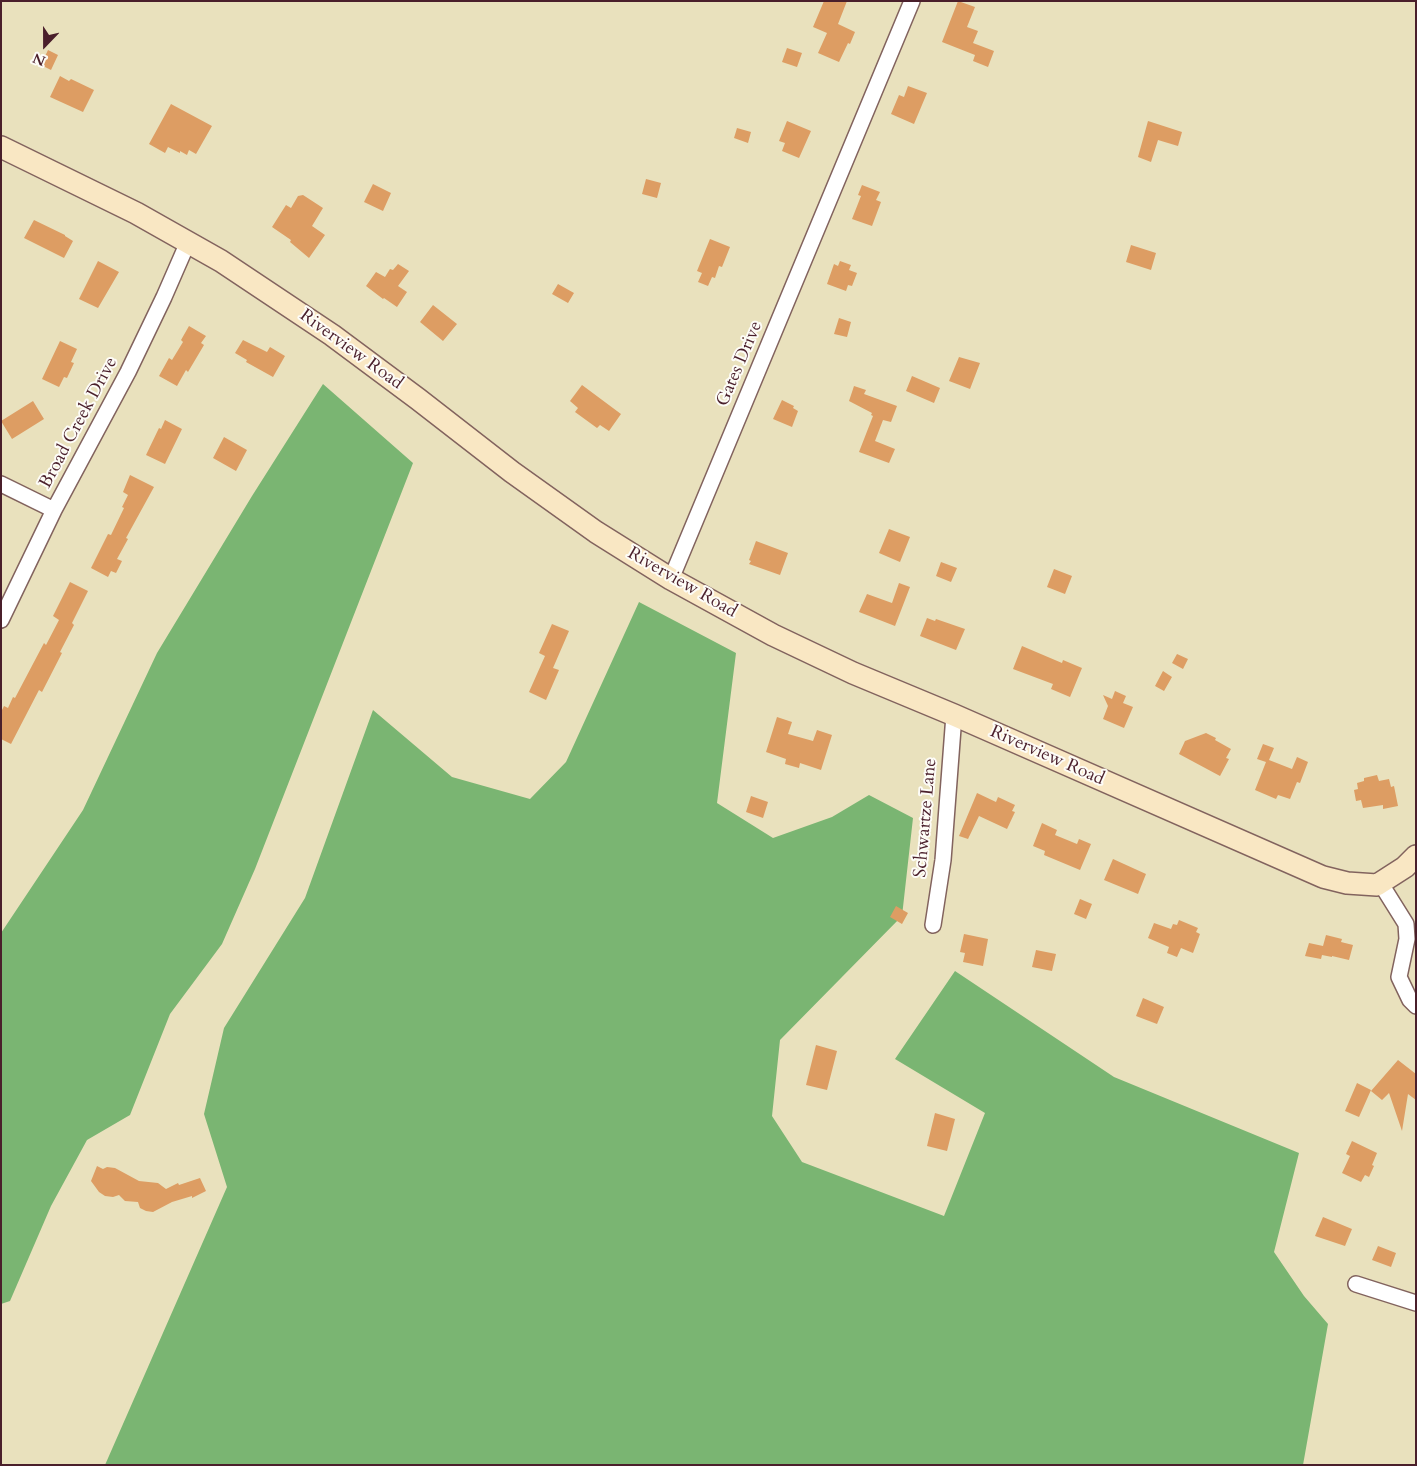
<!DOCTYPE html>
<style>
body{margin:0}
#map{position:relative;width:1417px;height:1466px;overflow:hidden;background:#e9e1bd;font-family:Cardo,serif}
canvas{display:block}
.frame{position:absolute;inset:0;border:2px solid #4a1f2b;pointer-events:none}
.north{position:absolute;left:20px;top:20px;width:50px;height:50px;-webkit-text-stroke:4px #fdfcf7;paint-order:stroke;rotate:202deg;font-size:14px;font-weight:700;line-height:20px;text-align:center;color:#4a1f2b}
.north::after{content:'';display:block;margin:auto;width:18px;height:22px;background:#4a1f2b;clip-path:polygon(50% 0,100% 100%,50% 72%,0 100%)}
</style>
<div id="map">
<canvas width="1417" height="1466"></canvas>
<div class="frame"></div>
<div class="north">N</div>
</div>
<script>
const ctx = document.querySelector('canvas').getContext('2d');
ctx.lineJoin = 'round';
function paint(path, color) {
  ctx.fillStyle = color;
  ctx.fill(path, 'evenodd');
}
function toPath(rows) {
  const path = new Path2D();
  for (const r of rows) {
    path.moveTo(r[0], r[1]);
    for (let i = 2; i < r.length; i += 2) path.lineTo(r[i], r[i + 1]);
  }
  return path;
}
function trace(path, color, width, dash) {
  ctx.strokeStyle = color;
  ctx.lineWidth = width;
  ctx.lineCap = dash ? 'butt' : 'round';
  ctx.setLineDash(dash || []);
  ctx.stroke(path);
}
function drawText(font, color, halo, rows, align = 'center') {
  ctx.font = font + ' Cardo,serif';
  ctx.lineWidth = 4;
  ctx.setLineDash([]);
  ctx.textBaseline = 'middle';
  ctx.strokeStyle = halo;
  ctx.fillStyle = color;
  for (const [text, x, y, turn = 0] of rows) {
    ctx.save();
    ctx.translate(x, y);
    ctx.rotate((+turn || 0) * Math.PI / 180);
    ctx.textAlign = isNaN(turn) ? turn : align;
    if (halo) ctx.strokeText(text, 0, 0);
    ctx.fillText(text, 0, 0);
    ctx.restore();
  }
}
const forest = toPath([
 [323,384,413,463,255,869,222,944,170,1014,130,1115,87,1140,51,1206,10,1301,1,1304,1,933,83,810,157,653,252,496],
 [639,602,736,653,717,803,773,838,832,817,869,795,913,818,902,916,780,1040,772,1116,802,1162,944,1216,985,1113,895,1059,955,971,1114,1077,1299,1153,1274,1252,1304,1296,1328,1324,1303,1465,105,1465,227,1187,204,1114,224,1028,305,898,373,710,452,777,530,799,566,762]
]);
const building = toPath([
 [824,1,847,1,838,24,855,32,850,44,848,43,839,62,818,53,827,33,813,27],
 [958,1,975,7,967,27,978,31,973,43,994,51,988,67,973,61,975,55,942,42],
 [787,48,802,53,797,67,782,62],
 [48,50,58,55,51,70,41,65],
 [60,76,69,81,71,79,94,90,83,112,50,97],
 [908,86,927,93,914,124,891,114,899,95,904,97],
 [171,104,212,126,196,154,189,150,187,155,180,151,180,153,168,147,165,153,149,144],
 [787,121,811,131,799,158,782,151,785,143,779,141],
 [1148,121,1182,132,1178,146,1158,140,1151,162,1138,157],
 [737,128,751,132,748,143,734,138],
 [646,179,661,183,657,198,642,194],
 [373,184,391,193,383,211,364,202],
 [862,185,880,192,876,200,881,202,872,226,852,219,861,196,858,195],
 [303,195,323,208,312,226,325,235,309,258,290,242,291,240,272,227,286,205,291,208,298,196],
 [34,220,65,235,65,236,73,241,64,258,24,238],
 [710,239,730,247,722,267,719,266,715,278,712,277,708,286,698,282,702,273,697,271],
 [1131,245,1156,253,1151,270,1126,262],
 [98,261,119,272,98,308,79,299],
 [840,261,851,265,849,270,857,273,852,286,848,285,846,291,827,284,834,264,838,266],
 [398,264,409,271,398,286,407,292,397,307,384,298,383,299,366,286,376,272,385,277,390,269,393,270],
 [558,284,574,293,568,303,552,294],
 [433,305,457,324,443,341,420,322],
 [839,318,851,322,847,337,834,334],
 [189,326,206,336,201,343,204,345,188,372,186,370,177,386,159,376,169,358,172,360,183,342,181,340],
 [243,340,267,352,270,347,285,356,273,377,246,362,247,360,235,353],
 [60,341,77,349,71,362,74,363,67,378,64,377,59,387,42,379],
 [959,357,980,363,970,389,949,381],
 [912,376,940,388,934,403,906,391],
 [582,385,621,414,609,431,600,425,597,428,575,412,578,408,570,401],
 [854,386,866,390,864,394,897,406,891,422,883,420,875,441,895,449,889,463,859,452,873,416,871,415,872,413,849,401],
 [782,400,794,406,793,408,798,411,792,427,773,419],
 [33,401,44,419,12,439,1,421],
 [165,420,182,429,165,464,146,455,159,428,161,429],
 [224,437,247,450,236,471,213,458],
 [130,475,154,487,126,538,128,539,117,559,122,561,116,573,111,571,108,577,91,568,108,534,111,535,124,508,122,507,128,495,123,492],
 [889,529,910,537,900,562,879,553],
 [756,541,788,553,780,575,749,564,751,561,749,560],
 [941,562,957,568,951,582,936,576],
 [1054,569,1072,576,1065,594,1047,587],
 [70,582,88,591,72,623,74,625,60,652,62,653,42,692,39,690,11,744,1,739,1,712,4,706,8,708,13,697,15,698,44,643,46,645,59,620,53,616],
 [899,583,910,587,895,626,859,612,867,594,892,603],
 [927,618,935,621,936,619,965,629,956,650,920,636],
 [552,624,569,631,553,668,559,670,546,700,529,692,545,656,539,653],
 [1022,646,1062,663,1063,660,1082,668,1070,697,1051,689,1053,684,1013,669],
 [1177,654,1188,659,1183,669,1172,663],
 [1163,671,1172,677,1164,691,1155,686],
 [1115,691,1126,696,1123,703,1133,707,1124,728,1103,719,1108,706,1103,695,1112,699],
 [777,717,792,722,788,734,813,741,817,730,832,735,821,770,800,763,799,768,785,764,786,759,766,752],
 [1206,733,1216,738,1215,740,1231,749,1226,758,1229,759,1220,776,1179,754,1185,741],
 [1263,744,1274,748,1269,760,1292,769,1297,757,1308,762,1300,783,1297,782,1290,799,1278,795,1276,799,1255,790,1266,762,1257,759],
 [1377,775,1379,781,1389,779,1391,787,1394,786,1398,806,1383,809,1383,805,1363,808,1361,800,1356,801,1354,790,1358,789,1357,783,1364,781,1364,778],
 [977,793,996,802,998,797,1015,805,1012,811,1015,812,1007,829,979,816,968,839,959,836],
 [751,796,768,802,763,818,746,812],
 [1042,823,1057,830,1055,835,1077,844,1079,839,1091,844,1080,870,1044,855,1045,851,1033,846],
 [1113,859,1146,874,1138,894,1104,880],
 [1080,899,1092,904,1086,919,1074,914],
 [896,906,908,913,902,924,890,917],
 [1179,920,1198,928,1196,932,1200,934,1193,953,1181,948,1177,957,1167,953,1169,947,1148,938,1154,923,1171,929,1173,924,1177,925],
 [964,934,988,939,983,966,963,962,965,953,960,952],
 [1326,935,1342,939,1341,942,1353,945,1349,960,1332,956,1332,957,1322,955,1321,959,1305,956,1309,943,1323,946],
 [1036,950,1056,954,1052,971,1032,967],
 [1143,998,1164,1007,1157,1024,1136,1016],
 [816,1045,837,1051,827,1090,806,1085],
 [1398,1060,1416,1074,1416,1100,1408,1094,1402,1131,1389,1093,1382,1100,1371,1091],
 [1357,1083,1371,1090,1359,1117,1345,1111],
 [935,1113,955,1119,947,1151,927,1146],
 [1352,1141,1377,1153,1372,1165,1374,1166,1369,1177,1365,1175,1361,1182,1342,1173,1350,1156,1346,1154],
 [97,1166,103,1169,107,1167,115,1168,139,1181,158,1183,166,1189,178,1183,179,1185,200,1178,206,1191,192,1198,192,1196,172,1202,153,1212,146,1211,140,1208,138,1202,125,1201,119,1195,113,1197,105,1196,99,1192,91,1181],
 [1323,1217,1352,1229,1345,1246,1315,1236],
 [1378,1246,1396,1253,1391,1267,1372,1260]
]);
const street = toPath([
 [1,484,54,510],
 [671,579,912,1],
 [1,620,54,510,128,372,164,297,188,242],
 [1381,884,1406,924,1407,939,1399,977,1410,1000,1416,1006],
 [933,925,943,860,954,715],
 [1356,1284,1416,1303]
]);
const secondary = toPath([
 [1,147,136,213,221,261,332,335,418,399,512,472,596,532,671,579,773,635,853,673,954,715,1323,877,1347,883,1377,885,1405,867,1416,856]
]);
const streetNames = [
 ["Riverview Road",351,350,36],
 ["Gates Drive",740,364,-67],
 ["Broad Creek Drive",79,423,-62],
 ["Riverview Road",682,583,30],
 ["Riverview Road",1047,756,24],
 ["Schwartze Lane",926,818,-85]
];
paint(forest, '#7ab572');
paint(building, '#dd9d63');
trace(street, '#82635e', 18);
trace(secondary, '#82635e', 24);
trace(street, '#fff', 15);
trace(secondary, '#f9e7c3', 21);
drawText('18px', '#4a1f2b', '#fdfcf7', streetNames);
</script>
